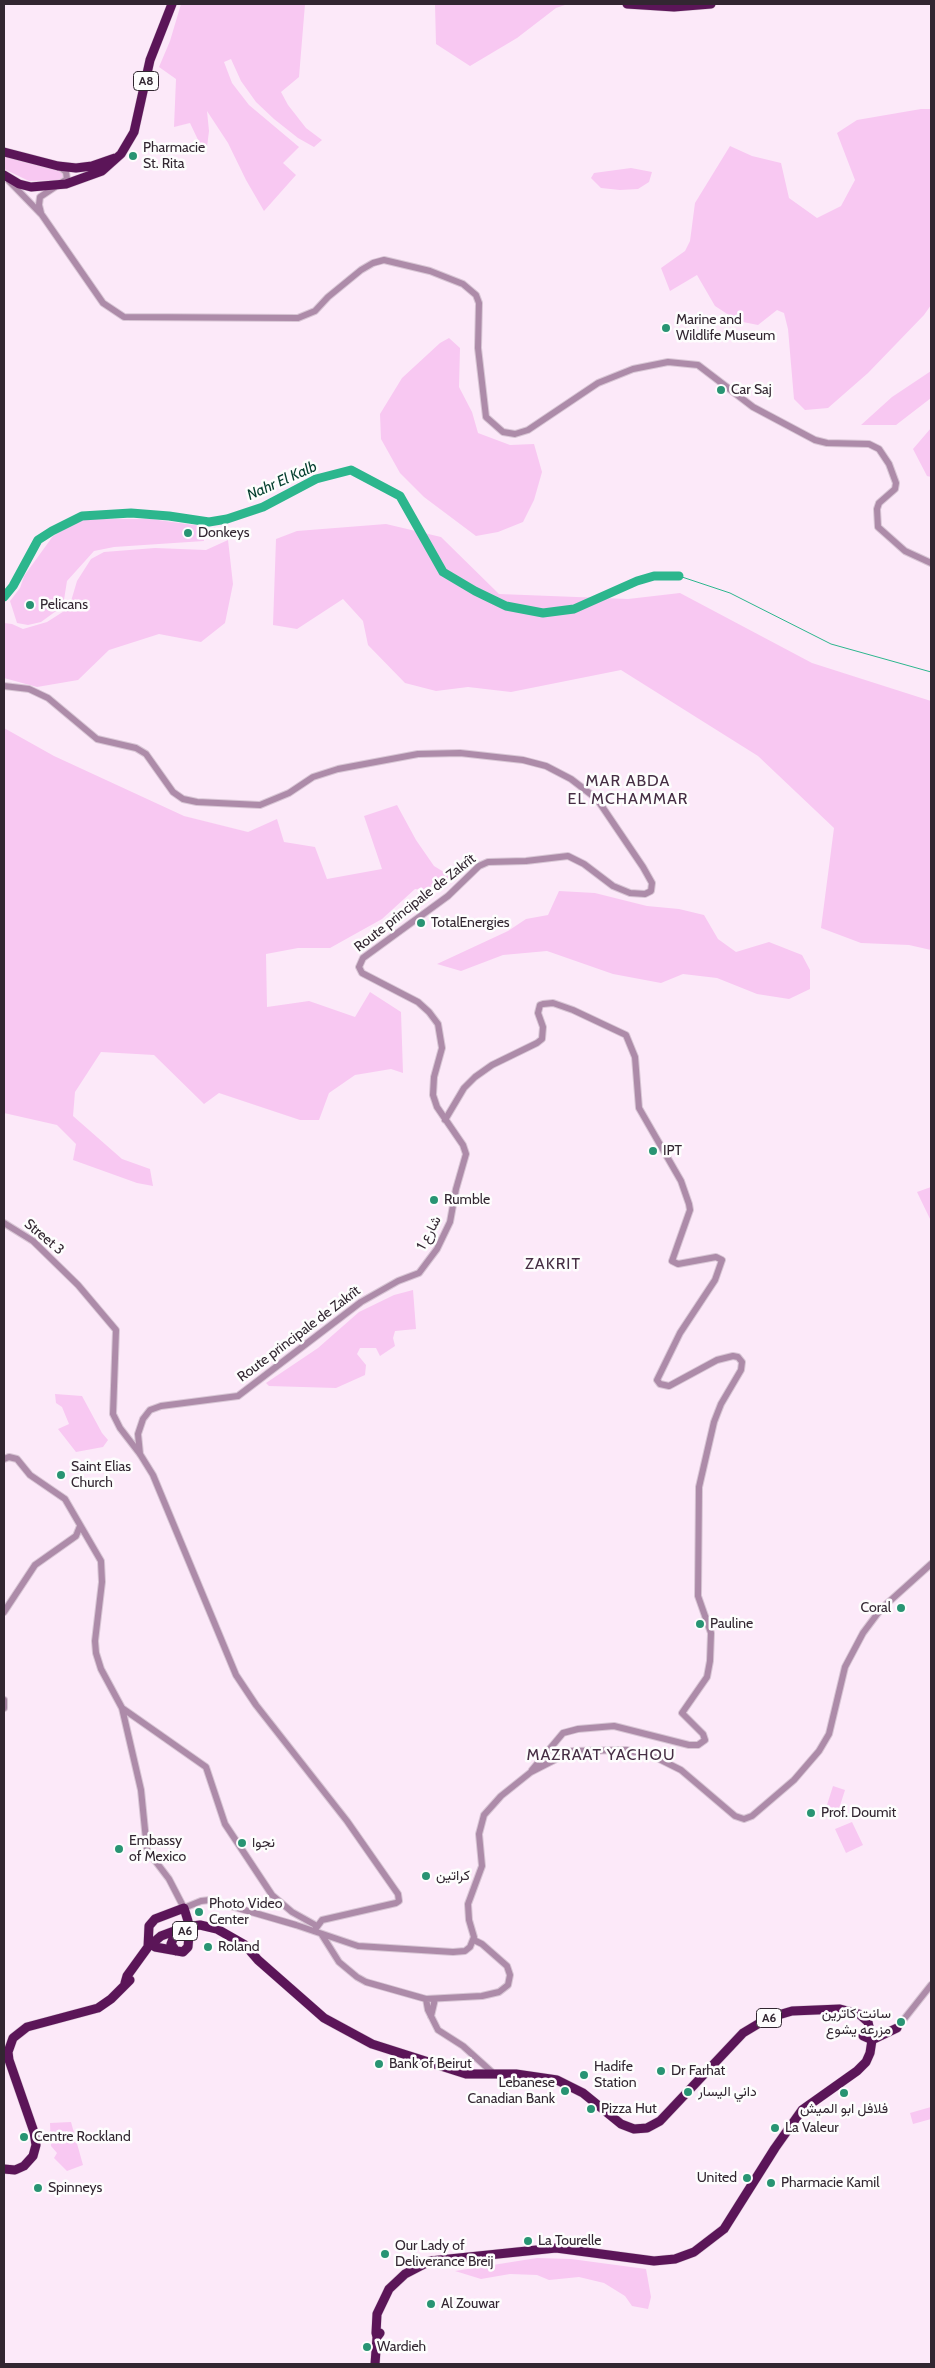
<!DOCTYPE html>
<meta charset="utf-8">
<style>
body{margin:0}
#map{position:relative;width:935px;height:2368px;overflow:hidden;background:#fce9f9;font-family:Cabin,sans-serif}
canvas{display:block}
.frame{position:absolute;inset:0;border:5px solid #322631;pointer-events:none}
</style>
<div id="map">
<canvas width="935" height="2368"></canvas>
<div class="frame"></div>
</div>
<script>
const ctx = document.querySelector('canvas').getContext('2d');
ctx.lineJoin = 'round';
function paint(path, color) {
  ctx.fillStyle = color;
  ctx.fill(path, 'evenodd');
}
function toPath(rows) {
  const path = new Path2D();
  for (const r of rows) {
    path.moveTo(r[0], r[1]);
    for (let i = 2; i < r.length; i += 2) path.lineTo(r[i], r[i + 1]);
  }
  return path;
}
function trace(path, color, width, dash) {
  ctx.strokeStyle = color;
  ctx.lineWidth = width;
  ctx.lineCap = dash ? 'butt' : 'round';
  ctx.setLineDash(dash || []);
  ctx.stroke(path);
}
function drawText(font, color, halo, rows, align = 'center') {
  ctx.font = font + ' Cabin,Vazirmatn,sans-serif';
  ctx.lineWidth = 5;
  ctx.setLineDash([]);
  ctx.textBaseline = 'middle';
  ctx.strokeStyle = halo;
  ctx.fillStyle = color;
  for (const [text, x, y, turn = 0] of rows) {
    ctx.save();
    ctx.translate(x, y);
    ctx.rotate((+turn || 0) * Math.PI / 180);
    ctx.textAlign = isNaN(turn) ? turn : align;
    if (halo) ctx.strokeText(text, 0, 0);
    ctx.fillText(text, 0, 0);
    ctx.restore();
  }
}
const green = toPath([
 [181,4,305,4,299,77,281,92,288,105,306,128,322,140,314,147,298,138,274,119,256,102,241,81,231,59,224,62,232,83,249,105,299,147,283,163,296,175,264,211,246,180,228,143,207,111,209,131,207,147,199,142,190,123,174,127,176,79,159,67,170,41],
 [435,4,568,4,556,8,517,38,470,66,436,44],
 [921,109,931,109,931,305,924,315,868,373,828,408,805,410,794,399,788,329,784,313,777,310,758,325,738,321,715,306,697,275,670,291,661,268,685,251,690,241,695,203,730,146,752,156,781,163,789,198,817,218,841,206,855,180,837,133,857,120],
 [4,156,63,172,65,177,61,180,29,181,4,169],
 [631,168,652,172,649,182,638,189,620,190,601,188,591,178,594,173],
 [449,338,460,348,459,387,472,412,478,433,510,445,534,444,542,472,534,500,523,522,498,532,476,536,424,497,400,473,381,439,380,414,402,378,440,343],
 [931,371,931,398,896,425,861,425,892,397],
 [931,428,931,477,927,476,913,449],
 [82,519,151,519,201,526,204,541,114,547,94,551,67,581,63,606,41,622,28,625,17,623,10,601,20,588,24,576,53,536],
 [386,524,441,537,499,594,628,599,680,593,812,663,931,701,931,950,909,945,861,943,821,928,834,828,758,756,621,670,511,692,468,687,436,691,405,683,368,645,363,621,343,599,297,629,273,625,276,539,297,531],
 [228,540,233,584,225,623,201,642,159,634,109,650,78,680,37,687,4,678,4,623,12,624,23,629,47,622,69,608,77,581,91,559,104,552,155,548,206,550],
 [4,728,54,756,184,816,248,832,277,819,284,842,315,847,327,879,382,869,364,816,397,805,416,840,434,866,452,877,433,891,415,889,382,919,330,948,298,948,266,954,267,1007,309,1001,355,1017,370,992,401,1012,403,1073,391,1069,355,1075,329,1093,319,1120,300,1120,219,1093,204,1104,154,1055,101,1052,75,1092,73,1116,122,1159,150,1169,153,1186,137,1183,73,1160,76,1144,57,1125,4,1113],
 [559,891,595,893,647,906,679,909,704,915,718,939,736,952,769,942,802,955,810,970,810,989,789,999,757,994,717,978,683,974,661,983,613,974,547,951,503,955,461,971,437,964,508,931,526,919,548,915],
 [931,1187,931,1221,917,1192],
 [413,1290,416,1329,395,1331,393,1338,395,1346,380,1356,376,1348,360,1348,357,1354,366,1365,365,1375,336,1388,269,1386,266,1383,318,1348,359,1312,394,1295],
 [55,1394,82,1396,102,1433,108,1440,103,1447,76,1452,58,1429,69,1424,62,1407,56,1403],
 [833,1786,845,1790,838,1812,826,1808],
 [852,1822,863,1845,846,1853,835,1829],
 [931,2107,931,2119,913,2124,910,2113],
 [71,2122,83,2165,67,2171,54,2158,57,2153,51,2146,50,2123],
 [537,2258,571,2259,646,2269,651,2297,648,2309,632,2306,625,2296,604,2283,579,2277,549,2280,537,2275,510,2274,481,2279,455,2271]
]);
const stream = toPath([
 [679,576,730,593,831,644,931,672]
]);
const river = toPath([
 [4,597,13,586,38,540,52,531,82,516,131,513,169,516,209,522,227,519,263,507,316,479,351,470,400,496,443,572,475,591,506,606,543,613,574,609,637,581,654,576,679,576]
]);
const minor = toPath([
 [9,181,42,215,103,303,124,317,298,318,315,311,328,297,361,270,373,263,384,260,430,271,463,284,476,295,479,303,478,348,486,417,503,432,515,434,528,430,598,383,633,369,668,362,698,365,753,407,815,440,827,443,869,444,879,449,889,464,896,483,895,489,879,503,877,509,878,527,905,551,931,563],
 [41,213,39,205,40,197,67,179,66,172,60,167],
 [4,686,29,689,48,698,97,739,136,748,146,754,173,792,183,799,197,802,260,805,289,793,313,777,338,769,418,754,460,753,523,760,546,766,571,779,597,799,643,867,652,883,651,891,645,894,630,893,613,886,584,864,568,856,526,861,488,862,479,866,448,896,363,958,359,967,362,973,418,1002,429,1012,438,1024,442,1048,434,1077,433,1095,437,1107,463,1145,466,1154,456,1189,450,1222,437,1249,419,1273,398,1281,361,1302,238,1396,161,1406,150,1410,143,1419,138,1434,140,1454],
 [445,1120,464,1088,475,1077,492,1065,537,1043,542,1039,543,1027,538,1013,540,1005,543,1004,553,1003,573,1010,626,1035,635,1057,639,1108,681,1181,689,1204,690,1210,672,1261,678,1264,716,1257,722,1260,715,1280,680,1333,657,1380,660,1384,669,1386,717,1360,733,1356,738,1357,742,1362,741,1370,721,1404,714,1422,699,1487,698,1596,711,1633,710,1661,707,1677,682,1713,703,1734,705,1740,698,1745,689,1745,614,1726,578,1729,563,1733,532,1770],
 [4,1223,33,1241,78,1285,116,1330,113,1414,120,1428,140,1454,153,1475,236,1675,256,1705,347,1821,398,1894,399,1901,396,1903,322,1920,314,1931],
 [4,1459,9,1457,17,1459,30,1475,65,1499,101,1561,102,1582,95,1641,96,1653,101,1669,122,1708,141,1790,147,1850,169,1879,184,1908,201,1901,210,1900,296,1925,358,1946,453,1952,465,1951,470,1947,474,1937,469,1920,468,1904,482,1866,479,1834,484,1815,501,1796,531,1772,572,1751,627,1750,657,1758,681,1770,735,1816,744,1819,752,1816,794,1780,819,1751,829,1734,845,1667,863,1633,881,1609,931,1564],
 [4,1612,35,1565,76,1536,80,1526],
 [4,1700,4,1708],
 [122,1708,206,1767,225,1824,272,1895,292,1912,317,1926],
 [322,1935,339,1962,357,1977,366,1982,426,1999,482,1996,499,1992,508,1985,510,1975,507,1966,482,1944,474,1940],
 [426,1999,428,2010,438,2030,463,2046,493,2073],
 [431,2016,435,1999],
 [897,2028,931,1985]
]);
const highway = toPath([
 [627,4,674,7,711,4],
 [4,152,58,166,76,168,92,166,115,158],
 [4,175,19,184,31,187,66,184,102,171,121,154,134,132,150,60,172,4],
 [175,1934,171,1944,176,1951],
 [148,1947,149,1926,155,1919,184,1908,188,1921],
 [155,1947,183,1952,188,1947,189,1935],
 [125,1983,127,1976,148,1947,161,1936,185,1927,200,1925,217,1929,245,1945,258,1960,324,2018,372,2044,466,2074,516,2074,557,2080,583,2093,621,2124,634,2129,647,2128,660,2121,743,2033,768,2018,792,2011,840,2009,859,2014,868,2022,872,2040,870,2053,866,2062,857,2071,802,2110,775,2148,724,2229,694,2252,675,2259,654,2261,556,2248,430,2261,405,2274,389,2289,377,2314,376,2333,377,2337],
 [863,2036,872,2040,897,2028],
 [4,2169,15,2170,24,2166,33,2156,36,2145,34,2132,9,2060,8,2052,13,2038,27,2027,98,2008,111,1999,130,1980],
 [375,2364,377,2337,380,2333]
]);
const markers = [
 [133,156,5,"#289473"],
 [666,328,5,"#289473"],
 [721,390,5,"#289473"],
 [188,533,5,"#289473"],
 [30,605,5,"#289473"],
 [421,923,5,"#289473"],
 [653,1151,5,"#289473"],
 [434,1200,5,"#289473"],
 [61,1475,5,"#289473"],
 [901,1608,5,"#289473"],
 [700,1624,5,"#289473"],
 [811,1813,5,"#289473"],
 [242,1843,5,"#289473"],
 [119,1849,5,"#289473"],
 [426,1876,5,"#289473"],
 [199,1912,5,"#289473"],
 [208,1947,5,"#289473"],
 [901,2022,5,"#289473"],
 [379,2064,5,"#289473"],
 [661,2071,5,"#289473"],
 [584,2075,5,"#289473"],
 [565,2091,5,"#289473"],
 [688,2092,5,"#289473"],
 [844,2093,5,"#289473"],
 [591,2109,5,"#289473"],
 [775,2128,5,"#289473"],
 [24,2137,5,"#289473"],
 [747,2178,5,"#289473"],
 [771,2183,5,"#289473"],
 [38,2188,5,"#289473"],
 [528,2241,5,"#289473"],
 [385,2254,5,"#289473"],
 [431,2304,5,"#289473"],
 [367,2347,5,"#289473"]
];
const shields = [
 [146,81,25],
 [185,1931,25],
 [769,2018,25]
];
const shieldNames = [
 ["A8",146,81],
 ["A6",185,1931],
 ["A6",769,2018]
];
const poiNames = [
 ["Pharmacie",143,148],
 ["St. Rita",143,164],
 ["Marine and",676,320],
 ["Wildlife Museum",676,336],
 ["Car Saj",731,390],
 ["Donkeys",198,533],
 ["Pelicans",40,605],
 ["TotalEnergies",431,923],
 ["IPT",663,1151],
 ["Rumble",444,1200],
 ["Saint Elias",71,1467],
 ["Church",71,1483],
 ["Coral",891,1608,"right"],
 ["Pauline",710,1624],
 ["Prof. Doumit",821,1813],
 ["Embassy",129,1841],
 ["of Mexico",129,1857],
 ["نجوا",252,1843],
 ["كراتين",436,1876],
 ["Photo Video",209,1904],
 ["Center",209,1920],
 ["Roland",218,1947],
 ["سانت كاترين",891,2014,"right"],
 ["مزرعه يشوع",891,2030,"right"],
 ["Bank of Beirut",389,2064],
 ["Hadife",594,2067],
 ["Station",594,2083],
 ["Dr Farhat",671,2071],
 ["Lebanese",555,2083,"right"],
 ["Canadian Bank",555,2099,"right"],
 ["داني اليسار",698,2092],
 ["Pizza Hut",601,2109],
 ["فلافل ابو الميش",844,2109,"center"],
 ["La Valeur",785,2128],
 ["Centre Rockland",34,2137],
 ["United",737,2178,"right"],
 ["Pharmacie Kamil",781,2183],
 ["Spinneys",48,2188],
 ["La Tourelle",538,2241],
 ["Our Lady of",395,2246],
 ["Deliverance Breij",395,2262],
 ["Al Zouwar",441,2304],
 ["Wardieh",377,2347]
];
const streetNames = [
 ["Route principale de Zakrît",415,903,-38],
 ["شارع 1",429,1233,-62],
 ["Street 3",44,1237,40],
 ["Route principale de Zakrît",299,1334,-37]
];
const waterNames = [
 ["Nahr El Kalb",282,481,-24]
];
const quarterNames = [
 ["MAR ABDA",628,781],
 ["EL MCHAMMAR",628,799],
 ["ZAKRIT",553,1264],
 ["MAZRAAT YACHOU",601,1755]
];
paint(green, '#f8c8f2');
trace(stream, '#2cb68d', 1);
trace(river, '#2cb68d', 9);
trace(minor, '#d8c6d5', 8);
trace(highway, '#d8c6d5', 10);
trace(minor, '#ad8ba9', 6);
trace(highway, '#5b1558', 9);
for (const [x, y, r, color] of markers) {
  const dot = new Path2D();
  dot.arc(x, y, r, 0, 2 * Math.PI);
  ctx.fillStyle = color;
  ctx.fill(dot);
  trace(dot, '#fdfdfd', 2);
}
for (const [x, y, w] of shields) {
  const box = new Path2D();
  box.roundRect(x - w / 2, y - 9.5, w, 19, 4);
  ctx.fillStyle = '#fdfdfd';
  ctx.fill(box);
  trace(box, '#322631', 1);
}
drawText('bold 12px', '#322631', null, shieldNames);
drawText('14px', '#322631', '#fdfdfd', poiNames, 'left');
drawText('14px', '#322631', '#fdfdfd', streetNames);
drawText('italic 15px', '#064030', '#fdfdfd', waterNames);
ctx.letterSpacing = '1px';
drawText('16px', '#462e44', '#fdfdfd', quarterNames);
ctx.letterSpacing = '0px';
</script>
